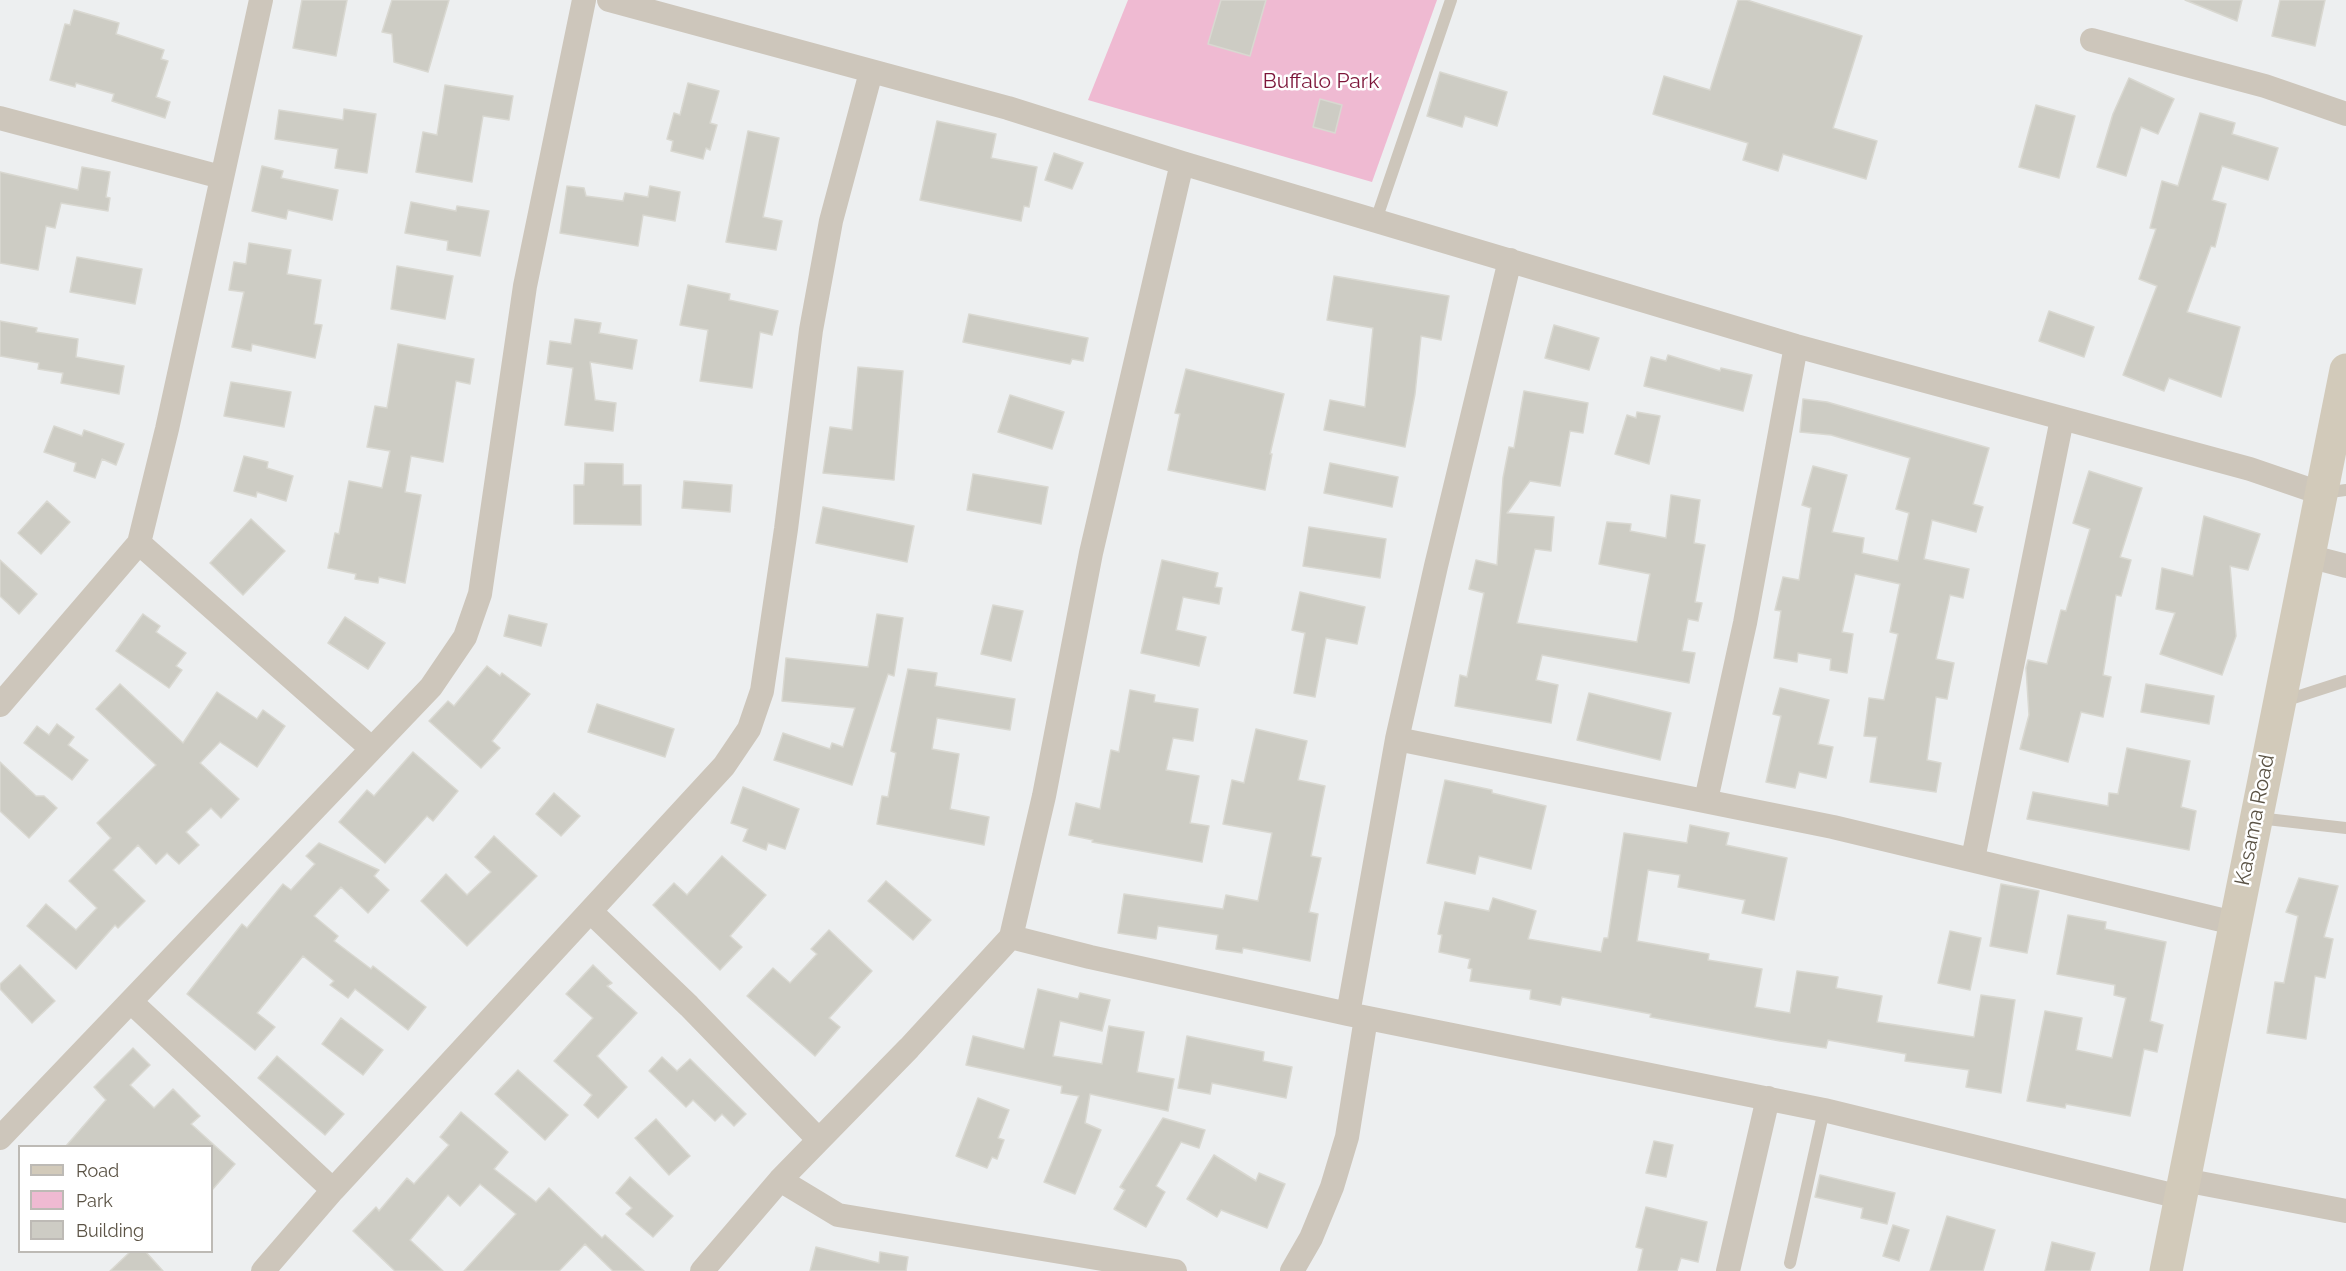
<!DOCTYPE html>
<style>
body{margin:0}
#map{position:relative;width:2346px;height:1271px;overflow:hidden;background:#edeff0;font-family:Raleway,sans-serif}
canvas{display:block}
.legend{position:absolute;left:18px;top:1145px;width:195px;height:108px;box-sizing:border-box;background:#fff;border:2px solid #bdbab5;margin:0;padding:8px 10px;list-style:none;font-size:18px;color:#5b5345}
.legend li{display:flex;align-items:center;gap:12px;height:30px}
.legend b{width:30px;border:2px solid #bdbab5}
</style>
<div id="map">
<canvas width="2346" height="1271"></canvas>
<ul class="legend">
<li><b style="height:8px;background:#d2caba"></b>Road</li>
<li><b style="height:16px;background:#efbad2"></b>Park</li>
<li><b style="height:16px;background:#cdccc4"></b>Building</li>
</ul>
</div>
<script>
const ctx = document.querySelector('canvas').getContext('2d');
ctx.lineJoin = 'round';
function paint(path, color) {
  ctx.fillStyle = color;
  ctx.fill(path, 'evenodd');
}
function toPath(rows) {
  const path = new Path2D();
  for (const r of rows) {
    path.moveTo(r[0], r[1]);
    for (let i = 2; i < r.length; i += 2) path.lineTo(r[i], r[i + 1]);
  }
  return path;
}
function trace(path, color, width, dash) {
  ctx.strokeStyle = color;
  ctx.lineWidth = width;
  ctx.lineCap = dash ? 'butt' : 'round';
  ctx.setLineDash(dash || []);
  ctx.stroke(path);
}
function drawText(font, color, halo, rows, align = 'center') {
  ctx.font = font + ' Raleway,sans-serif';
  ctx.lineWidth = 5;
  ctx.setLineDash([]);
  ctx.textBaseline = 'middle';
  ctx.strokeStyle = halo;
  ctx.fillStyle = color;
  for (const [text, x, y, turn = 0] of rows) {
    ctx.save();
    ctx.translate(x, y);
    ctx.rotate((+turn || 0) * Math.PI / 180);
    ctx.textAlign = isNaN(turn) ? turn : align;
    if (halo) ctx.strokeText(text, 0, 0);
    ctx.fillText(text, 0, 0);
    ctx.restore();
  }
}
const green = toPath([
 [1128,0,1437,0,1372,182,1088,100]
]);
const building = toPath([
 [302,0,347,0,336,56,293,48,302,0],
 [392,0,449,0,428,72,394,62,392,34,382,32,392,0],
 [1221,0,1266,0,1250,56,1208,44,1221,0],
 [1738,0,1747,0,1862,36,1833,128,1877,141,1866,179,1783,154,1778,171,1743,160,1748,143,1653,114,1664,76,1710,90,1738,0],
 [2185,0,2242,0,2237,21,2185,0],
 [2280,0,2325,0,2315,46,2272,36,2280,0],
 [74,10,119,23,116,34,164,50,161,59,168,61,156,97,170,102,165,118,112,101,114,94,76,83,75,87,50,80,65,24,70,25,74,10],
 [1440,72,1507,92,1497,126,1465,116,1462,127,1427,116,1440,72],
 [2129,78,2174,99,2158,134,2141,127,2126,176,2097,167,2113,114,2129,78],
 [688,83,719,91,710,123,717,125,710,150,706,148,703,159,671,151,673,141,667,139,674,113,680,115,688,83],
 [445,85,513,96,509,120,483,116,472,182,416,172,423,132,437,135,445,85],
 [1320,99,1342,105,1335,133,1313,127,1320,99],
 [2036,105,2075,116,2059,178,2019,167,2036,105],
 [344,109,376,114,367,173,335,168,338,149,275,139,279,110,343,120,344,109],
 [2200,113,2235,123,2232,134,2278,148,2268,180,2222,166,2212,200,2226,204,2215,247,2211,246,2187,312,2240,327,2221,397,2169,378,2164,391,2123,375,2157,286,2139,279,2156,229,2150,228,2162,181,2178,186,2200,113],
 [937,121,996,134,991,158,1037,167,1029,207,1024,206,1021,221,920,200,937,121],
 [748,131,779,138,763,217,782,221,776,250,726,242,748,131],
 [1054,153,1083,163,1072,189,1045,180,1054,153],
 [262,166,283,171,281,178,338,190,332,220,288,210,286,219,252,211,262,166],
 [82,167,110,172,106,197,110,198,108,211,61,203,55,228,46,226,38,270,0,263,0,172,78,190,82,167],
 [567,186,584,188,586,196,623,201,625,193,648,197,650,186,680,192,675,221,643,215,638,246,560,233,567,186],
 [411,202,456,211,457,206,489,211,480,256,447,250,448,241,405,233,411,202],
 [249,243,291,250,287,274,321,280,314,324,322,325,315,358,252,344,251,351,232,347,244,292,229,290,234,262,246,264,249,243],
 [77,257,142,269,135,304,70,292,77,257],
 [397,266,453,276,445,319,391,309,397,266],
 [1334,276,1449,296,1441,340,1421,336,1415,394,1405,447,1324,430,1330,400,1365,407,1373,328,1327,320,1334,276],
 [688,285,730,294,729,300,778,311,772,335,760,332,752,388,700,381,708,330,680,325,688,285],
 [2049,311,2094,327,2084,357,2039,341,2049,311],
 [969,314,1088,338,1083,361,1072,359,1070,364,963,342,969,314],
 [575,319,601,323,599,333,637,340,632,369,590,362,595,400,616,403,613,431,565,425,573,368,547,364,550,341,571,344,575,319],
 [0,321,37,328,36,332,78,339,76,357,124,366,119,394,61,383,63,373,38,369,39,363,0,356,0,321],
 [1554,325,1599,338,1589,370,1545,358,1554,325],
 [398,344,474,359,470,384,456,381,443,462,411,456,405,492,421,495,405,583,379,577,378,583,355,579,356,574,328,568,335,533,339,534,349,481,382,488,390,451,367,447,375,406,387,408,398,344],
 [1668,355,1720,371,1721,368,1752,375,1743,411,1644,386,1651,357,1666,361,1668,355],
 [858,367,903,371,894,480,823,473,830,427,852,430,858,367],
 [1186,369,1284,394,1270,454,1272,454,1265,490,1168,470,1180,414,1175,413,1186,369],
 [231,382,291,392,284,427,224,416,231,382],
 [1524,391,1588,403,1583,433,1570,431,1560,486,1530,481,1507,513,1554,517,1551,551,1535,549,1517,623,1637,642,1650,574,1599,564,1607,522,1631,524,1630,531,1666,538,1671,495,1700,500,1694,543,1705,545,1695,602,1702,603,1698,621,1688,619,1682,651,1695,653,1689,683,1542,655,1536,680,1558,685,1551,723,1455,706,1460,675,1467,677,1484,593,1469,589,1476,560,1497,565,1503,478,1509,447,1514,448,1524,391],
 [1010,395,1064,412,1052,449,998,432,1010,395],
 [1803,399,1827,402,1989,448,1973,504,1983,507,1976,532,1932,520,1924,559,1969,569,1963,598,1950,595,1936,659,1954,663,1947,699,1936,697,1927,760,1941,763,1936,792,1870,782,1877,737,1864,736,1869,698,1884,700,1898,634,1890,632,1900,584,1855,574,1842,632,1853,634,1847,673,1830,670,1831,659,1798,653,1797,662,1774,658,1781,611,1775,610,1783,577,1799,580,1811,508,1802,505,1813,466,1847,475,1832,532,1864,538,1862,553,1898,561,1909,513,1896,509,1910,458,1831,435,1800,432,1803,399],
 [1637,412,1660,416,1649,464,1615,454,1627,415,1636,418,1637,412],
 [54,426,82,436,84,430,124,444,116,465,102,459,95,478,74,471,76,463,44,452,54,426],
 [244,456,268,462,267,468,293,476,286,501,257,492,256,497,234,491,244,456],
 [585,463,623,464,623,485,641,485,641,525,574,524,574,485,584,485,585,463],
 [1330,463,1398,477,1392,507,1324,493,1330,463],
 [2089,471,2142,488,2120,557,2131,560,2121,596,2116,595,2103,675,2111,677,2103,717,2081,712,2068,762,2020,749,2029,715,2026,668,2028,660,2047,664,2061,610,2066,611,2090,529,2073,523,2089,471],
 [973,474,1048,487,1041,524,967,510,973,474],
 [684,481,732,485,730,512,682,508,684,481],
 [47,501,70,522,41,554,18,533,47,501],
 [823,507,914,526,907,562,816,543,823,507],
 [2204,516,2260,534,2248,570,2230,566,2236,636,2222,675,2160,654,2175,613,2156,609,2162,568,2193,576,2204,516],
 [251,519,285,551,243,595,210,563,251,519],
 [1309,527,1386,539,1380,578,1303,566,1309,527],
 [0,560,37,594,19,614,0,596,0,560],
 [1162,560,1218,573,1215,587,1222,588,1219,604,1183,597,1176,630,1206,637,1199,666,1141,653,1162,560],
 [1300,592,1365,607,1357,644,1326,638,1315,697,1294,693,1305,633,1292,630,1300,592],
 [993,605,1023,611,1011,661,981,654,993,605],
 [143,614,160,626,156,632,186,653,176,666,182,670,169,688,116,651,143,614],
 [877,614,903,618,894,676,888,674,852,785,774,760,783,733,830,749,832,743,843,747,855,708,782,701,786,658,868,667,877,614],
 [509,615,547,624,541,646,504,636,509,615],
 [345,617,385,643,368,669,328,643,345,617],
 [487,666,500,676,502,673,530,694,492,741,500,748,481,768,429,721,448,701,454,706,487,666],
 [908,669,937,673,935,686,1015,699,1010,730,937,718,932,749,959,754,950,809,989,817,984,845,877,824,882,796,888,797,896,753,891,751,908,669],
 [120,684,183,743,217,692,257,719,263,710,285,726,257,767,220,742,200,763,239,799,221,818,211,808,186,832,199,845,179,864,167,853,156,864,138,845,113,870,145,901,118,928,115,925,76,969,27,926,46,904,76,930,97,908,69,881,111,838,97,823,156,765,96,709,120,684],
 [2146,684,2214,696,2209,724,2141,712,2146,684],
 [1780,688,1829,700,1818,744,1833,747,1826,778,1799,772,1795,788,1766,782,1781,716,1773,714,1780,688],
 [1130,690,1155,695,1154,702,1198,709,1193,741,1173,738,1166,770,1199,776,1190,823,1209,826,1202,862,1092,842,1093,840,1069,835,1076,803,1100,809,1111,750,1119,752,1130,690],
 [1589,693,1671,713,1660,760,1577,740,1589,693],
 [597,704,674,729,665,757,588,732,597,704],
 [57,724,74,737,68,745,88,760,72,780,24,743,37,726,49,735,57,724],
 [1256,729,1307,741,1298,780,1325,786,1311,856,1321,858,1309,912,1318,914,1310,961,1243,948,1242,953,1216,949,1218,935,1158,926,1156,939,1118,933,1124,894,1223,909,1226,895,1258,901,1272,833,1223,824,1232,780,1244,783,1256,729],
 [2127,748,2190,761,2181,807,2196,811,2189,850,2027,819,2033,792,2108,806,2109,793,2118,794,2127,748],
 [413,752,458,791,433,821,427,816,385,863,339,822,367,790,374,796,413,752],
 [0,762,36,796,44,796,57,808,29,838,0,811,0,762],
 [1445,780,1492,790,1492,793,1546,806,1531,869,1479,856,1475,874,1427,863,1445,780],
 [743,787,799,809,785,849,768,843,766,850,743,841,748,829,731,823,743,787],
 [554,793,580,816,561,836,536,814,554,793],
 [1690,825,1729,833,1726,845,1787,858,1774,920,1742,913,1745,900,1678,887,1680,875,1648,870,1637,941,1709,954,1708,960,1762,969,1755,1007,1790,1013,1797,971,1838,977,1836,988,1882,996,1877,1022,1974,1037,1981,995,2015,1000,2001,1093,1966,1087,1969,1070,1905,1061,1906,1054,1828,1040,1826,1048,1780,1041,1650,1017,1651,1014,1562,997,1560,1005,1530,999,1531,990,1470,981,1472,969,1468,968,1470,959,1439,952,1442,935,1438,934,1445,902,1489,911,1493,898,1536,911,1528,939,1601,952,1604,938,1608,938,1624,833,1687,843,1690,825],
 [494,836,537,876,467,946,421,901,446,874,467,895,491,872,475,857,494,836],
 [319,843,379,870,374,876,389,890,368,913,341,887,314,916,338,936,334,941,371,969,373,966,426,1007,408,1030,355,989,348,998,330,985,334,981,303,956,257,1013,275,1027,255,1050,187,994,242,924,247,928,283,884,291,890,315,864,306,856,319,843],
 [722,856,766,895,730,936,742,947,720,970,653,905,674,883,687,895,722,856],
 [2299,878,2338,886,2324,937,2333,939,2325,978,2315,976,2306,1039,2267,1033,2275,982,2284,983,2298,916,2286,912,2299,878],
 [886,881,931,920,913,940,868,901,886,881],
 [2001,884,2039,891,2027,953,1990,946,2001,884],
 [2068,915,2106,922,2105,929,2166,942,2150,1021,2163,1025,2157,1052,2144,1049,2130,1116,2066,1104,2065,1108,2027,1101,2045,1011,2082,1018,2076,1050,2112,1058,2126,998,2114,995,2115,985,2057,974,2068,915],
 [829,930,872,971,829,1018,840,1027,815,1056,747,996,773,968,790,983,817,954,811,949,829,930],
 [1950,931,1981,938,1970,990,1938,983,1950,931],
 [20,965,55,1001,32,1023,0,989,0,984,20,965],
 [593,965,612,983,607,986,637,1013,597,1056,627,1087,598,1118,584,1105,592,1095,554,1061,593,1018,566,994,593,965],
 [1038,989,1078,999,1080,993,1110,1000,1102,1031,1060,1021,1053,1056,1102,1064,1109,1026,1144,1032,1137,1072,1174,1079,1168,1111,1090,1094,1085,1123,1101,1130,1075,1194,1044,1182,1079,1096,1061,1093,1062,1086,966,1065,973,1036,1024,1049,1038,989],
 [341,1018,383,1050,363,1075,322,1044,341,1018],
 [1187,1036,1264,1052,1263,1061,1292,1067,1286,1098,1212,1083,1210,1094,1178,1088,1187,1036],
 [133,1048,150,1065,130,1085,154,1108,173,1089,200,1116,191,1124,235,1164,212,1190,212,1146,66,1146,106,1100,94,1087,133,1048],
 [277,1056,344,1114,325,1135,258,1078,277,1056],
 [662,1057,677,1071,690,1059,746,1114,734,1126,722,1114,715,1121,693,1100,686,1107,649,1071,662,1057],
 [518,1070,568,1115,545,1140,495,1094,518,1070],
 [978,1098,1009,1110,998,1138,1004,1140,997,1159,992,1157,987,1168,956,1156,978,1098],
 [461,1112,508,1152,494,1169,536,1202,549,1188,602,1238,605,1235,644,1271,613,1271,585,1244,559,1271,464,1271,516,1214,480,1184,460,1206,448,1195,410,1240,443,1271,395,1271,353,1231,376,1207,379,1211,407,1178,414,1184,449,1145,440,1137,461,1112],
 [1163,1118,1205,1130,1199,1148,1181,1142,1156,1186,1165,1192,1146,1227,1114,1209,1125,1190,1120,1187,1163,1118],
 [656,1119,690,1156,669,1175,635,1138,656,1119],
 [1654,1141,1673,1145,1666,1177,1646,1173,1654,1141],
 [1214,1155,1256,1181,1259,1173,1285,1184,1267,1228,1221,1210,1217,1217,1187,1199,1214,1155],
 [1820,1175,1895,1193,1887,1224,1861,1218,1863,1208,1815,1197,1820,1175],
 [630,1177,673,1216,653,1237,626,1214,632,1208,616,1193,630,1177],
 [1646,1207,1707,1222,1698,1262,1681,1258,1677,1271,1638,1271,1643,1249,1636,1247,1646,1207],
 [1947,1216,1995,1230,1983,1271,1930,1271,1947,1216],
 [1893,1225,1909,1230,1899,1261,1883,1256,1893,1225],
 [2052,1242,2095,1253,2090,1271,2045,1271,2052,1242],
 [816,1247,879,1263,880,1252,908,1257,906,1271,810,1271,816,1247],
 [131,1251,145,1251,163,1271,110,1271,131,1251]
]);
const lane = toPath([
 [1376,220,1451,0],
 [2323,493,2346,490],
 [2284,701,2346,681],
 [2258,818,2346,828],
 [1790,1263,1824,1110]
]);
const street = toPath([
 [609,0,1008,108,1182,163,1796,346,2250,469,2320,493],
 [2092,40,2265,86,2346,114],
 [0,118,221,177],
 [139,543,371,748],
 [2308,556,2346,566],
 [0,705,139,543,167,429,261,0],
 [1397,739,1833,827,2234,923],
 [1706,800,1745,623,1796,346],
 [1973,859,2062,419],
 [591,912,689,1006,818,1139],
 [1011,937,1090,957,1348,1014,1824,1110,2180,1197],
 [131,1002,333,1190],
 [1348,1014,1397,739,1436,566,1510,260],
 [0,1138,431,687,465,637,480,594,525,286,584,0],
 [780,1180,838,1215,1175,1271],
 [2184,1180,2346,1211],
 [263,1271,333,1190,724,766,749,729,762,691,786,529,811,330,831,221,871,72],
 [702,1271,780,1180,909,1048,1011,937,1044,796,1091,553,1182,163],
 [1292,1271,1311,1238,1332,1187,1347,1137,1366,1018],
 [1728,1271,1768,1098]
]);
const secondary = toPath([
 [2166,1271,2346,370]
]);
const parkNames = [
 ["Buffalo Park",1321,82]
];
const streetNames = [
 ["Kasama Road",2255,820,-79]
];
paint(green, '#efbad2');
paint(building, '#cdccc4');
trace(building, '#d9d8d1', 1.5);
trace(lane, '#cdc6bb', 12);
trace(street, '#cdc6bb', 24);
trace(secondary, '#d2caba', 33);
drawText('21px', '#7c1539', '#fff', parkNames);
drawText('21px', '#5b5345', '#fff', streetNames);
</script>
